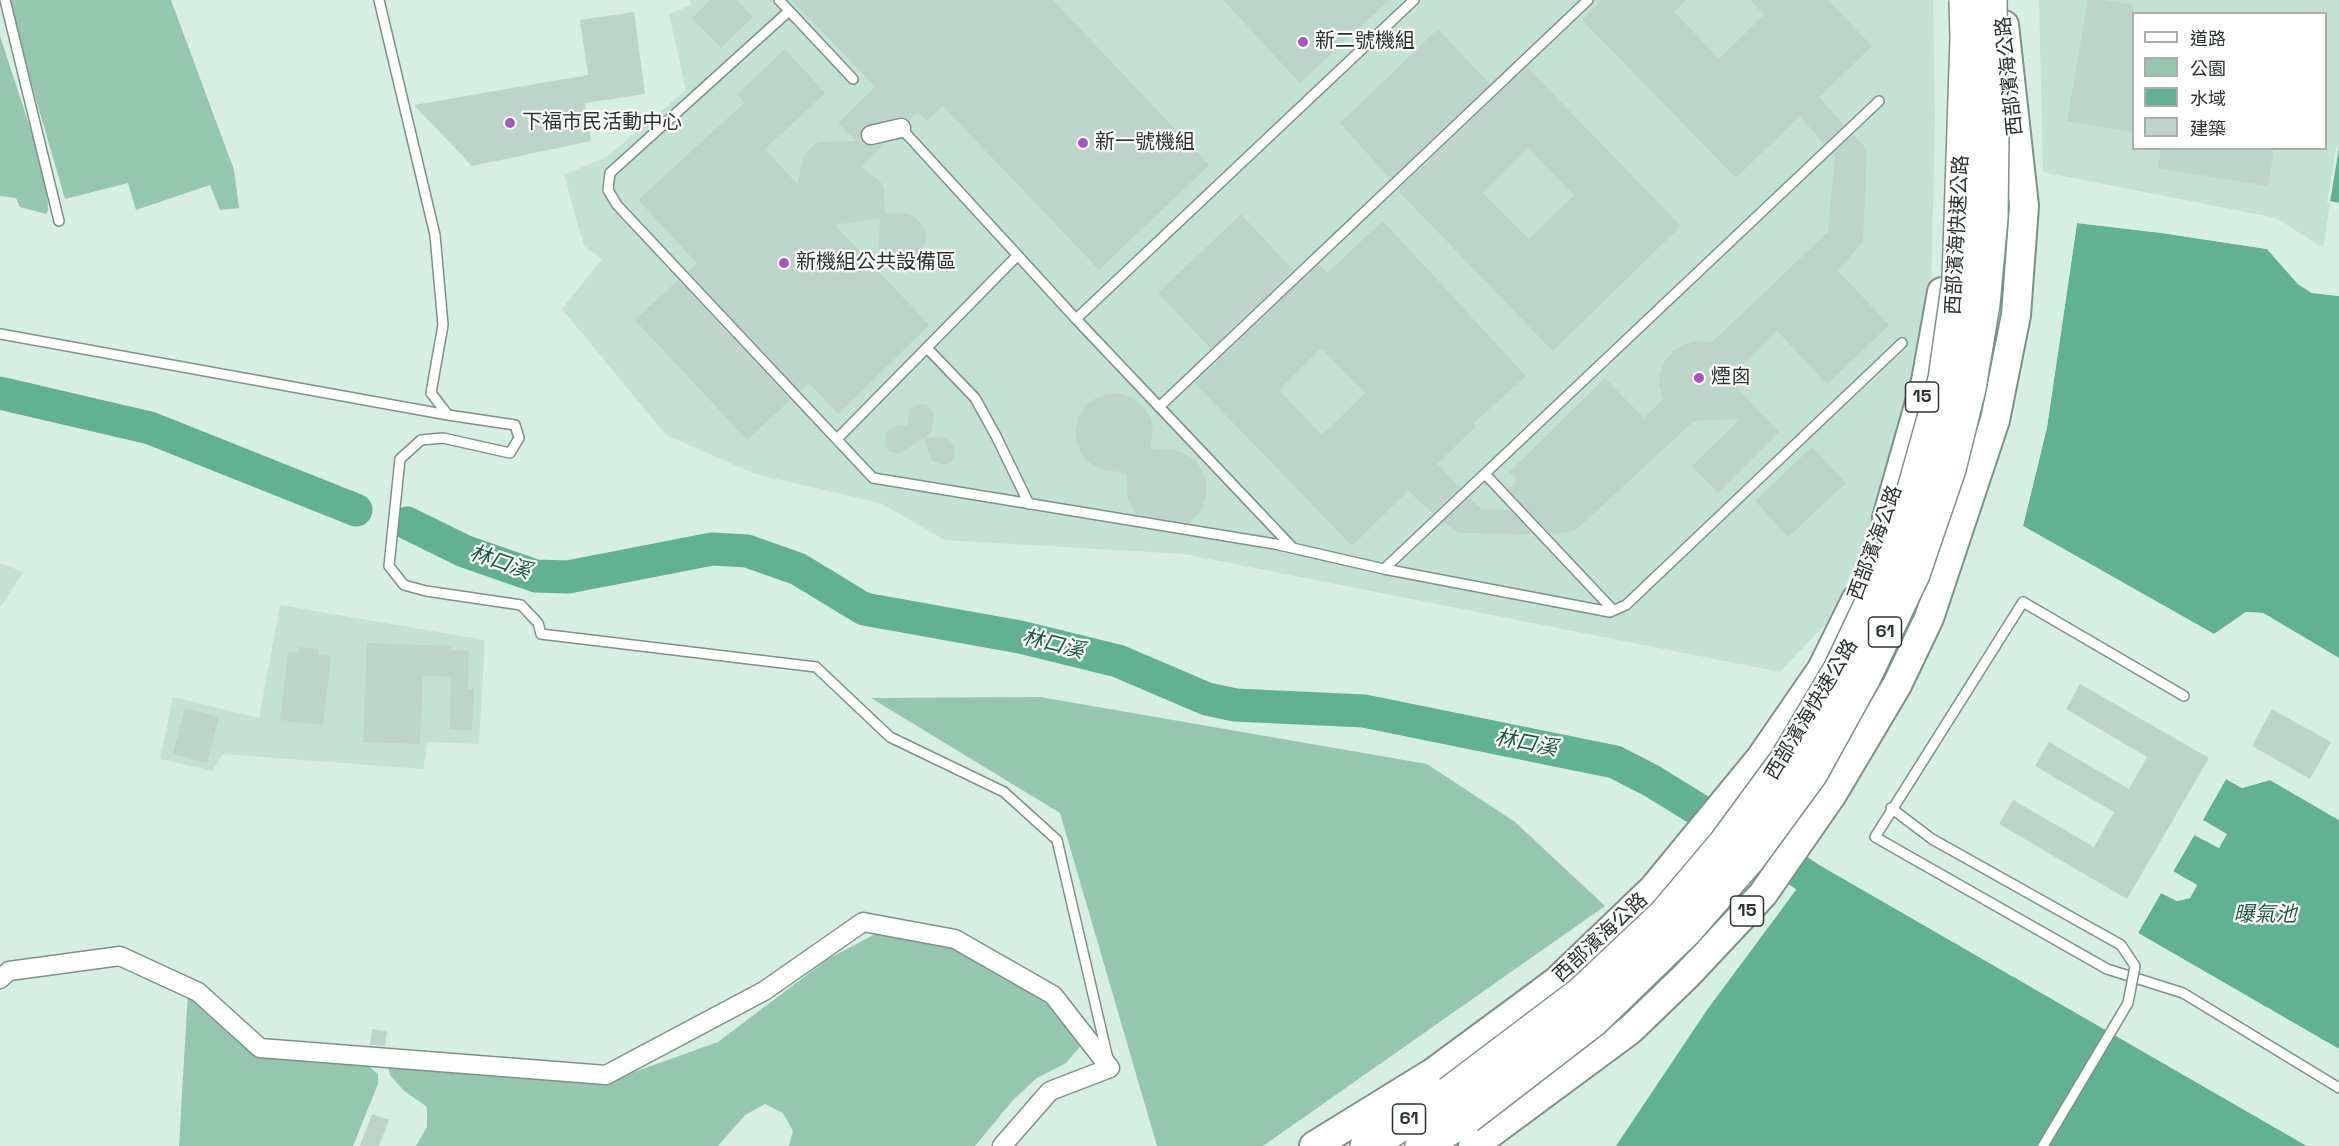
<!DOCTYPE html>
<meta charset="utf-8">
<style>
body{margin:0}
#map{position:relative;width:2339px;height:1146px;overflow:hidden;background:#d7eee3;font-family:"Space Grotesk","Noto Sans TC",sans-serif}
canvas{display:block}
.legend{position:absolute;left:2132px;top:12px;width:195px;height:138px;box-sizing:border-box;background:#fff;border:2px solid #aaadac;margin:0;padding:8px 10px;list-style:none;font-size:18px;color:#2a332f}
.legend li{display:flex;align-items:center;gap:12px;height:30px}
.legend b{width:30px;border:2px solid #aaadac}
</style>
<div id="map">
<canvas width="2339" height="1146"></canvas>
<ul class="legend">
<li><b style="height:8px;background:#fff"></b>道路</li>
<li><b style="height:16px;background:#94c6b0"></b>公園</li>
<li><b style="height:16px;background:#61b192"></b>水域</li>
<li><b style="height:16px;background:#bdd4ca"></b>建築</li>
</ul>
</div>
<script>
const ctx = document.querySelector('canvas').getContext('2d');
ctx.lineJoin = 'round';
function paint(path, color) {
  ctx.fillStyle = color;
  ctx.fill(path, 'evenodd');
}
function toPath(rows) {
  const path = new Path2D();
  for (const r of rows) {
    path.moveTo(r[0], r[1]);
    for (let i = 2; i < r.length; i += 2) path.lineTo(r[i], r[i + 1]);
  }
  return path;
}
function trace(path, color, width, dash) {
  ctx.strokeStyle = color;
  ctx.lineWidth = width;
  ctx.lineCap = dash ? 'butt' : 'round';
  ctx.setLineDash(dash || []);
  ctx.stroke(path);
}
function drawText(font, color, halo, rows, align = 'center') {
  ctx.font = font + ' "Space Grotesk","Noto Sans TC",sans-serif';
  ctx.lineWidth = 4.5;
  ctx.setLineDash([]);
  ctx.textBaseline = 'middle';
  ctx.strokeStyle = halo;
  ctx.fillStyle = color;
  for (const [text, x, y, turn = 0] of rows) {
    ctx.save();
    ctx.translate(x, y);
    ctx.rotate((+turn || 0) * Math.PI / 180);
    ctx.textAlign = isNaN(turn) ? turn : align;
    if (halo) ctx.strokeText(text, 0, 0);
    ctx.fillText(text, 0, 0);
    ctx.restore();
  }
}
const built = toPath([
 [690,0,1933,0,1935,119,1931,299,1891,480,1832,617,1780,672,1184,554,945,540,880,503,755,474,666,435,562,309,602,259,584,246,564,175,608,156,686,90,669,14,691,5],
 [2039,0,2339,0,2339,148,2323,248,2276,218,2043,172],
 [2134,14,2326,14,2326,148,2134,148],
 [0,563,23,572,0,608],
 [280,605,485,640,479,744,428,742,423,769,223,754,212,771,160,759,173,697,259,718]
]);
const green = toPath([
 [7,0,171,0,234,170,239,208,220,210,210,185,136,210,128,183,65,199],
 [0,36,47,180,48,211,46,214,20,207,16,198,0,196],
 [1040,697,1427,764,1515,822,1605,906,1263,1146,1157,1146,1060,813,871,698],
 [881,931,931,937,1038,988,1082,1039,1079,1048,1066,1063,1037,1078,1013,1100,975,1146,789,1146,793,1131,783,1113,765,1104,745,1115,718,1146,416,1146,427,1127,427,1107,403,1090,390,1075,388,1066,540,1071,587,1083,609,1081,718,1042,828,959],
 [188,991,264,1045,362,1060,378,1074,378,1084,353,1146,179,1146]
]);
const water = toPath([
 [2339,148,2339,203,2330,202],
 [2077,223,2162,233,2267,249,2298,284,2312,293,2339,296,2339,658,2263,613,2246,612,2214,634,2023,526,2047,427],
 [2226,779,2242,788,2270,780,2339,820,2339,1049,2138,933,2161,893,2177,901,2190,898,2197,885,2173,872,2195,834,2219,848,2226,834,2202,820],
 [1816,863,2307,1146,1616,1146,1707,1010]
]);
const pier = toPath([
 [2339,145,2330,201,2339,203,2339,206,2329,204,2327,202,2336,148],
 [2075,220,2163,230,2268,247,2300,282,2313,290,2339,293,2339,296,2312,293,2298,284,2267,249,2162,233,2077,223,2047,427,2023,526,2214,634,2246,612,2263,613,2339,658,2339,661,2262,616,2247,615,2231,628,2213,637,2020,527,2044,427],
 [2225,776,2242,785,2271,777,2339,816,2339,820,2270,780,2242,788,2226,779,2203,820,2227,834,2219,848,2194,835,2173,871,2197,885,2190,898,2177,901,2161,893,2138,933,2339,1049,2339,1052,2135,934,2159,890,2177,898,2188,895,2193,886,2170,871,2192,832,2196,832,2218,844,2222,835,2201,823,2199,820],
 [1818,861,2309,1143,2310,1146,2307,1146,1816,863]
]);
const river = toPath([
 [0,393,150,428,356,510],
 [407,523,464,551,536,576,568,577,712,549,747,551,798,569,864,609,1020,637,1118,661,1207,699,1235,705,1364,711,1615,762,1652,781,1702,812],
 [1794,868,1806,876]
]);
const building = toPath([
 [710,0,737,0,753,17,721,48,692,18],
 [792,0,1053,0,1209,165,1099,270,943,106,927,121,918,112,909,120,898,117,864,126,860,137,863,143,873,146,885,143,861,167,880,181,884,188,885,213,908,214,915,217,925,229,926,243,917,257,910,261,878,265,880,218,835,225,929,325,838,414,809,383,800,391,688,271,697,263,638,200,744,103,737,94,785,49,825,93,765,149,797,184,804,156,814,144,821,142,856,141,838,123,875,87],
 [1223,0,1389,0,1300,83],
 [1602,0,1686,0,1674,12,1719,59,1764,15,1750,0,1828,0,1872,46,1819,97,1844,125,1824,144,1800,116,1736,178,1582,20],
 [2088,0,2105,0,2133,5,2133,132,2067,121],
 [634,12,645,94,585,103,591,141,472,166,414,105,588,75,580,20],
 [1438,29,1490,84,1390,179,1340,123],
 [1527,67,1681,226,1553,351,1399,192,1401,191,1399,189],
 [1528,148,1574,195,1529,239,1483,193],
 [1853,135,1864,146,1867,153,1863,242,1838,271,1889,325,1827,384,1777,331,1738,370,1738,389,1779,432,1718,493,1692,466,1740,419,1694,421,1577,529,1571,532,1551,534,1508,489,1517,480,1509,472,1605,378,1644,418,1663,399,1659,386,1660,373,1665,361,1673,351,1685,344,1698,341,1711,343,1828,232,1835,157,1833,154],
 [2161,148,2274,148,2268,186,2158,168],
 [1241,214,1293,270,1211,349,1158,293],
 [1383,221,1526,376,1473,424,1475,427,1437,464,1460,488,1433,513,1408,491,1352,546,1195,383,1319,264,1327,273],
 [1321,348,1365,393,1322,435,1279,390],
 [678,280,790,400,747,440,635,320],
 [1109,394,1122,394,1134,399,1144,408,1151,419,1153,431,1150,449,1174,450,1186,454,1196,461,1203,472,1207,484,1206,498,1201,511,1191,521,1188,523,1136,514,1127,497,1127,473,1103,470,1091,464,1083,456,1077,444,1075,431,1078,417,1085,406,1096,398],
 [924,404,931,408,934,416,931,433,926,437,946,438,955,447,953,460,945,465,932,461,924,438,899,454,890,452,884,445,886,432,894,427,908,425,909,410,915,405],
 [1812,447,1846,483,1788,537,1755,501],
 [1469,498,1482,509,1510,510,1532,534,1459,533,1443,522],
 [367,643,451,646,451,650,469,651,468,689,474,689,472,730,450,729,451,677,423,676,420,744,363,742],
 [299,647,319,649,318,655,331,656,323,725,280,720,288,652,298,653],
 [2080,684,2209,758,2127,899,1999,824,2013,800,2094,847,2114,812,2035,766,2049,742,2129,789,2147,757,2066,709],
 [185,708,219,717,207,763,173,754],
 [2272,709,2331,742,2310,779,2252,746],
 [372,1029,387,1031,385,1046,370,1045],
 [372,1114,389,1120,379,1146,360,1146]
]);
const lane = toPath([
 [5,0,59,221],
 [379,0,435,235,443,325,431,393,448,415,515,425,519,438,510,453,443,438,421,440,400,459,389,566,404,585,426,591,521,605,538,623,541,634,816,667,890,737,1004,792,1057,840,1108,1059],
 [779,0,853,79],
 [789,11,610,173,608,190,617,205,873,478,1275,544,1384,569,1610,612,1626,605,1902,343],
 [901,128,1076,319,1414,0],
 [1076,319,1293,548],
 [0,334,448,415],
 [927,348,975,398,996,436,1029,504],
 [1159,407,1588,0],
 [837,439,1017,256],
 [1485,474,1613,610],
 [1384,569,1879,101],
 [2184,696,2023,602,1875,837,2107,969,2183,993,2339,1088],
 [1891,808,1932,839]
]);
const street = toPath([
 [871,135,901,128],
 [0,979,9,971,120,956,198,992,260,1048,606,1075,764,991,863,922,955,939,1053,995,1110,1068,1050,1091,1002,1146]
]);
const primary = toPath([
 [1887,518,1926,381,1942,292],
 [1314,1146,1434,1072,1556,982,1654,888,1760,759,1822,669,1856,600],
 [1473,1146,1630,1030,1687,975,1763,894,1831,796,1897,685,1929,618,1995,420,2016,315,2024,206,2004,25]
]);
const highway = toPath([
 [1367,1146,1450,1093],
 [1422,1146,1467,1117]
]);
const laneBridge = toPath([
 [1932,839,2121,945,2135,966,2128,1003,2043,1146]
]);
const highwayBridge = toPath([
 [1450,1093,1581,994,1665,915,1725,844,1786,761,1840,670,1884,577,1915,486,1945,379,1959,280,1967,38,1966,0],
 [1467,1117,1593,1020,1686,930,1748,859,1811,773,1864,677,1913,574,1949,469,1969,388,1983,304,1991,218,1992,134,1990,0]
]);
const markers = [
 [1303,42,6,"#a855c4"],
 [510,123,6,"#a855c4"],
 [1083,143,6,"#a855c4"],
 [784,263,6,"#a855c4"],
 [1699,378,6,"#a855c4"]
];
const shields = [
 [1922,397,33],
 [1885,632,33],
 [1747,911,33],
 [1409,1119,33]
];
const shieldNames = [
 ["15",1922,397],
 ["61",1885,632],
 ["15",1747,911],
 ["61",1409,1119]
];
const poiNames = [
 ["新二號機組",1315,42],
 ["下福市民活動中心",522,123],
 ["新一號機組",1095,143],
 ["新機組公共設備區",796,263],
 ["煙囪",1711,378]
];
const streetNames = [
 ["西部濱海公路",2010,76,-96],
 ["西部濱海快速公路",1958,235,-87],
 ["西部濱海公路",1876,543,-70],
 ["西部濱海快速公路",1812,710,-59],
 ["西部濱海公路",1601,938,-43]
];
const waterNames = [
 ["林口溪",500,563,19],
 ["林口溪",1053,645,14],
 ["林口溪",1526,744,11],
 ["曝氣池",2265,915]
];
paint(built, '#c4e2d4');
paint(green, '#94c6b0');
paint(water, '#61b192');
paint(pier, '#d7eee3');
trace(river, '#61b192', 33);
paint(building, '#bdd4ca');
trace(lane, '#7c9188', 12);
trace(street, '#7c9188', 21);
trace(primary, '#7c9188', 32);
trace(highway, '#7c9188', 36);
trace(lane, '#fff', 9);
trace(street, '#fff', 18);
trace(primary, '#fff', 28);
trace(highway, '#fff', 33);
trace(laneBridge, '#7c9188', 12, []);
trace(highwayBridge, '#7c9188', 36, []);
trace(laneBridge, '#fff', 9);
trace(highwayBridge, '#fff', 33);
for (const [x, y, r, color] of markers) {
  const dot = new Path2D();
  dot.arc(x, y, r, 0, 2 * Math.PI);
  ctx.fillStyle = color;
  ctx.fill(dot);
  trace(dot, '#fff', 2);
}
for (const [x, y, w] of shields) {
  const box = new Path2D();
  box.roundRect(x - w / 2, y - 15, w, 30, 4.5);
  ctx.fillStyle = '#fff';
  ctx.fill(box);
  trace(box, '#2a332f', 1.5);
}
drawText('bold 18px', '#2a332f', null, shieldNames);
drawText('20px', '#2a332f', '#fff', poiNames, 'left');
drawText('20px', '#2a332f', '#fff', streetNames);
drawText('italic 21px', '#1a5843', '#fff', waterNames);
</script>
